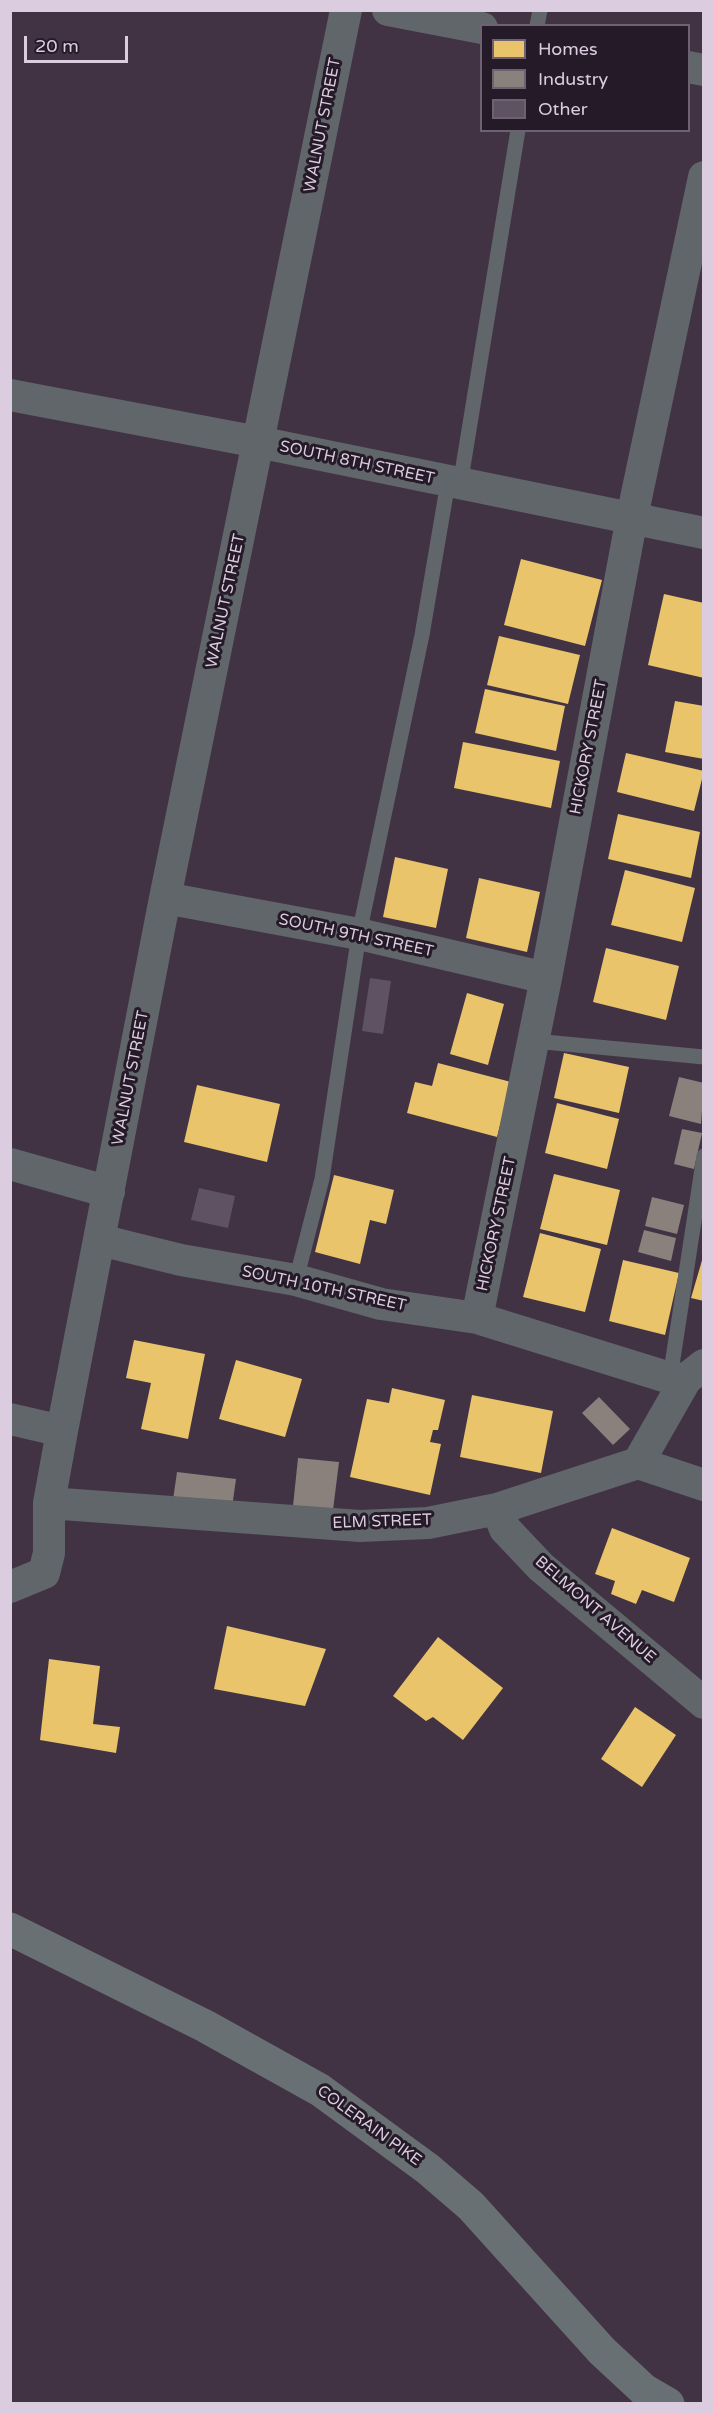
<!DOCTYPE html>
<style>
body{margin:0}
#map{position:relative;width:714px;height:2414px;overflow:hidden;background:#413344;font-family:"Varela Round",sans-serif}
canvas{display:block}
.frame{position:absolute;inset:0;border:12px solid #dbccdf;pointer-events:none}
.legend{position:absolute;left:480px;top:24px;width:210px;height:108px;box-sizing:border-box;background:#251a28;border:2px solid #6e6171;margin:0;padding:8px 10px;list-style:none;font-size:18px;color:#dbccdf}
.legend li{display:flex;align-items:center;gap:12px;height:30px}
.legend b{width:30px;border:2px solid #6e6171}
.scale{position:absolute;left:24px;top:36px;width:104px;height:27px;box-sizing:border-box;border:3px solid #dbccdf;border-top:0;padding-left:8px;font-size:18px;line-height:21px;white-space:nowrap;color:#dbccdf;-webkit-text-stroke:4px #251a28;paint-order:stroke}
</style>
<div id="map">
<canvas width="714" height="2414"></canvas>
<div class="frame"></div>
<ul class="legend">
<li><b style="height:16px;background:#e9c46a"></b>Homes</li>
<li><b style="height:16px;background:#8a817c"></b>Industry</li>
<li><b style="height:16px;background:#5f5262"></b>Other</li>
</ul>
<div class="scale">20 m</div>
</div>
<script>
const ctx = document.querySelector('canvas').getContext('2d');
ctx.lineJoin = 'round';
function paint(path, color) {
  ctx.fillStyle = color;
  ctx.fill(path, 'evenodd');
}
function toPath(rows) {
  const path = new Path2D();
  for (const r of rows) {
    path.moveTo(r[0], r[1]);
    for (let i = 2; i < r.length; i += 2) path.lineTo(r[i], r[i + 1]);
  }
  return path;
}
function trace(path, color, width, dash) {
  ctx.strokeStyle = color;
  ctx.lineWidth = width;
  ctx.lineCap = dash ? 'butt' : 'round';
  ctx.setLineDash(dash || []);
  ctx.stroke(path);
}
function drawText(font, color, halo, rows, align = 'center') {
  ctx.font = font + ' "Varela Round",sans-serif';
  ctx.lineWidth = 6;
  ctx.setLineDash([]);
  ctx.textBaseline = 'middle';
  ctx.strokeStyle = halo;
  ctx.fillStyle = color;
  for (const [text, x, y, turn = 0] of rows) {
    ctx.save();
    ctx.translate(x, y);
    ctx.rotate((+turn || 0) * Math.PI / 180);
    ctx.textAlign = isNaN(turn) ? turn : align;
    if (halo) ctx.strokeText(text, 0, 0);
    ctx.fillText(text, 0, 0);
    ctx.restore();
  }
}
const homes = toPath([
 [521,559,602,580,585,646,504,625],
 [664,594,704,603,704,678,648,665],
 [499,636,580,655,568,704,487,685],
 [485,689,565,706,556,751,475,733],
 [675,701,704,706,704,759,665,752],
 [463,742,560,761,551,808,454,788],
 [626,753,704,771,694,811,617,792],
 [618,814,700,832,691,878,608,859],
 [395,857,448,869,436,928,383,917],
 [625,870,695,888,682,942,611,925],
 [479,878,540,892,527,952,466,938],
 [606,948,679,966,666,1020,593,1002],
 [467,993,504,1004,488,1065,450,1054],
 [564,1053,629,1067,619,1113,554,1098],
 [438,1063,511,1082,497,1137,407,1113,415,1082,432,1086],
 [197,1085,280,1104,267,1162,184,1142],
 [557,1103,619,1119,607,1169,545,1153],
 [554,1174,620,1190,607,1245,540,1229],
 [334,1175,394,1190,386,1224,370,1220,360,1264,315,1252],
 [540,1233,601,1249,585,1312,523,1297],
 [703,1257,704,1257,704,1301,691,1298],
 [623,1260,679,1273,665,1335,609,1321],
 [134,1340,205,1354,188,1439,141,1429,151,1383,126,1378],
 [236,1360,302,1379,285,1437,219,1419],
 [392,1388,445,1400,438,1430,433,1430,430,1442,441,1444,430,1495,350,1477,367,1399,389,1403],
 [472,1395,553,1411,541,1473,460,1457],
 [612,1528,690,1558,674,1602,642,1590,636,1604,611,1594,615,1581,595,1574],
 [227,1626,326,1649,305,1706,214,1689],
 [438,1637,503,1688,463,1740,433,1717,426,1721,393,1696],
 [49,1659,100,1666,93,1724,120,1727,116,1753,40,1740],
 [635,1707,676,1735,642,1787,601,1759]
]);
const industry = toPath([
 [679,1077,704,1083,701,1124,669,1116],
 [682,1129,702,1133,694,1169,674,1164],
 [652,1197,684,1205,677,1234,645,1226],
 [644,1230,676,1238,671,1261,638,1252],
 [599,1397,630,1429,613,1445,582,1413],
 [298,1458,339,1462,333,1510,293,1506],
 [177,1472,236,1479,232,1508,173,1500]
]);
const building = toPath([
 [370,978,391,981,383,1034,362,1031],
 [199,1188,235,1196,228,1228,191,1220]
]);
const service = toPath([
 [537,26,540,10],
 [460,485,518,130],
 [534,1041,704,1057],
 [296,1280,322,1179,359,934,422,635,448,482],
 [670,1378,704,1156]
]);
const minor = toPath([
 [388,10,482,28],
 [688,67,704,70],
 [10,395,258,442,704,533],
 [165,898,359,934,546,978],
 [10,1164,109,1192],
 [100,1240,181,1260,296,1280,381,1304,477,1318,670,1378,686,1379],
 [477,1318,546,978,632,517,704,177],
 [10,1419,62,1431],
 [638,1463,686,1379,704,1365],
 [49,1503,360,1526,428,1523,497,1509,638,1463,704,1485],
 [497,1509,505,1529,541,1567,704,1703],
 [10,1587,44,1573,49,1553,49,1503,62,1431,165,898,346,10]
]);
const secondary = toPath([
 [10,1929,205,2026,320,2090,428,2169,471,2206,602,2351,644,2390,668,2404]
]);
const streetNames = [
 ["WALNUT STREET",323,125,-79],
 ["SOUTH 8TH STREET",357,463,12],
 ["WALNUT STREET",226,601,-78],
 ["HICKORY STREET",589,747,-79],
 ["SOUTH 9TH STREET",356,936,12],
 ["WALNUT STREET",131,1078,-79],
 ["HICKORY STREET",497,1224,-78],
 ["SOUTH 10TH STREET",324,1289,12],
 ["ELM STREET",382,1522,-2],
 ["BELMONT AVENUE",595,1610,41],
 ["COLERAIN PIKE",369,2126,36]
];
paint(homes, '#e9c46a');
paint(industry, '#8a817c');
paint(building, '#5f5262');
trace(service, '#606669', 15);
trace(minor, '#606669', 32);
trace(secondary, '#697073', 33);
drawText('16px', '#dbccdf', '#251a28', streetNames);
</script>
